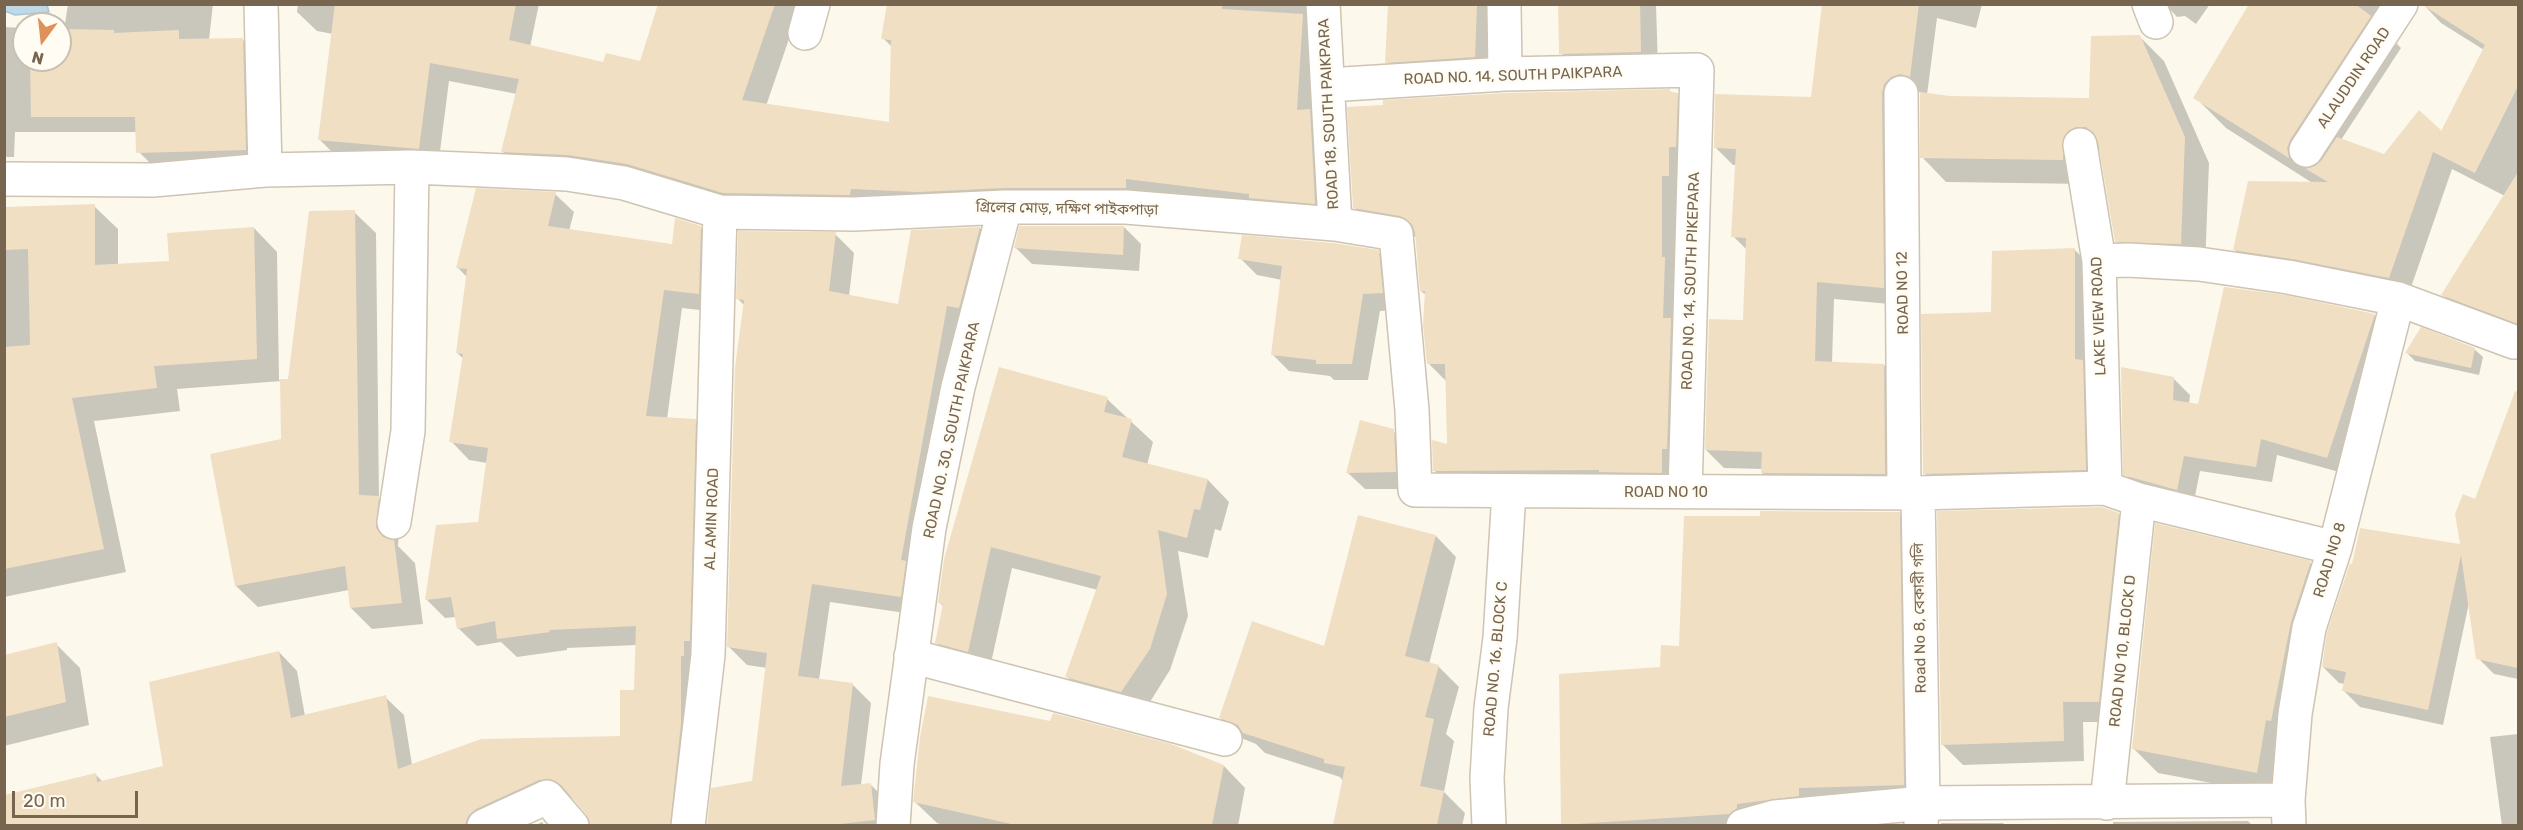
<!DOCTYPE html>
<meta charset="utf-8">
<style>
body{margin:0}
#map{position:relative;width:2523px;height:830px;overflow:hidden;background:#fcf9ec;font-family:Rubik,sans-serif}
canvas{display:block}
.frame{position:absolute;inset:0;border:6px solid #77654f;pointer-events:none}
.north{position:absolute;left:12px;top:12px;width:60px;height:60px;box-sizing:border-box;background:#fefcf3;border:2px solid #c8c0b1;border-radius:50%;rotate:195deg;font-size:16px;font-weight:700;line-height:24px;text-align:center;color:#77654f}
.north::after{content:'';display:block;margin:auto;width:21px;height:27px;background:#e09157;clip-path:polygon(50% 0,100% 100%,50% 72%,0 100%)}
.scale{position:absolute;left:12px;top:791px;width:126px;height:27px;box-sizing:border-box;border:3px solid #77654f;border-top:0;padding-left:8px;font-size:18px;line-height:21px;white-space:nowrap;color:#77654f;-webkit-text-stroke:4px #fefcf3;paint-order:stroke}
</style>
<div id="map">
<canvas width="2523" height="830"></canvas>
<div class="frame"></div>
<div class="north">N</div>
<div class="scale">20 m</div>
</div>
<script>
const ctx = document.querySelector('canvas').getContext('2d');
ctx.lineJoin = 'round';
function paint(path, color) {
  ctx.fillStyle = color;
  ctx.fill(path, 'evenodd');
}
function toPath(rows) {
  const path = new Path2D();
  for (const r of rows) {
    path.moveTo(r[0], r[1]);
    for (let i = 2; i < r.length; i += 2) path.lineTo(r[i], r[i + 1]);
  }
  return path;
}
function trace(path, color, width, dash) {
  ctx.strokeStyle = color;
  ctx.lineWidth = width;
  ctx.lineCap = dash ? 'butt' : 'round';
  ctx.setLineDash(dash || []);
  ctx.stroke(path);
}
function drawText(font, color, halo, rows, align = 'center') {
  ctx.font = font + ' Rubik,"Noto Sans Bengali",sans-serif';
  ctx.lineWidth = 5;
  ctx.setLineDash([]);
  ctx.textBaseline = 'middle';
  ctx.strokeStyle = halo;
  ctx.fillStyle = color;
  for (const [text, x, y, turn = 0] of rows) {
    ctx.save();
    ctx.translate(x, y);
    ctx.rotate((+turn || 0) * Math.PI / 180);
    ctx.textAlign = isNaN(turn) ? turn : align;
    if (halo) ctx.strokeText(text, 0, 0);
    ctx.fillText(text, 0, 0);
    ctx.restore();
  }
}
const water = toPath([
 [47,5,49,12,15,15,5,11,5,5,47,5]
]);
const shadow = toPath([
 [68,4,213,4,209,40,242,39,258,55,261,166,153,166,137,150,137,132,15,132,14,157,4,157,4,27,24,28,24,60,60,60,60,30,64,30],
 [298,4,539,4,530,47,605,64,641,62,659,4,801,4,766,106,890,124,893,48,883,38,1028,4,1324,4,1334,222,869,214,522,171,503,152,517,94,449,81,438,167,339,159,320,140,333,34,317,31,297,12],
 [1389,4,1492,4,1491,74,1404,79,1387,62],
 [1559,4,1656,4,1658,69,1578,70,1561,53],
 [1823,4,1982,4,1976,28,1937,18,1927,95,1950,97,2091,100,2140,37,2164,61,2209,163,2205,268,2141,266,2116,241,2101,150,2092,155,2087,184,1946,182,1922,157,1921,92,1910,94,1901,305,1834,299,1832,363,1884,365,1902,383,1902,491,1780,491,1762,473,1763,469,1724,468,1706,450,1744,322,1747,250,1733,236,1736,165,1733,165,1715,147,1812,98],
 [2165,4,2210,4,2196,24,2185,16,2177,17],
 [2258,4,2387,4,2374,21,2401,48,2341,140,2385,155,2419,113,2442,133,2484,50,2441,23,2423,4,2518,4,2518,335,2462,313,2443,295,2505,196,2452,169,2408,296,2253,268,2234,249,2314,184,2226,128,2195,97],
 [1669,91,1677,94,1700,117,1684,495,1457,494,1435,471,1448,445,1447,382,1428,363,1426,295,1421,291,1417,237,1377,230,1354,207],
 [555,194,574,212,569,231,674,245,700,227,719,246,717,312,682,308,667,419,695,421,714,439,689,826,592,826,588,813,576,800,570,797,558,798,499,826,4,826,4,796,95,774,103,782,165,767,279,652,297,671,305,716,385,697,404,715,412,765,621,737,635,691,637,645,567,648,567,650,517,657,501,642,477,646,458,628,456,617,445,618,426,599,480,523,487,463,469,460,451,441,464,359,457,353,467,277,458,268],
 [94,206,118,229,118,265,171,262,254,228,277,252,279,380,289,381,354,212,376,233,379,499,400,519,398,546,415,563,423,624,372,629,351,608,349,590,258,607,236,586,282,440,282,381,177,389,180,411,94,421,126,572,4,597,4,209],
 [1124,227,1141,244,1139,271,1032,264,1015,247],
 [980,228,998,247,919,615,830,602,819,680,852,684,871,703,861,785,870,784,889,803,891,826,708,826,713,789,753,782,767,668,747,665,728,646,745,306,738,299,835,234,854,253,849,296,899,305,912,232],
 [2074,249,2098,274,2110,494,1949,498,1924,473,1993,313],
 [1378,252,1395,269,1399,310,1380,311,1368,380,1334,380,1330,376,1289,371,1272,354,1282,280,1257,275,1240,258],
 [2374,315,2391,331,2343,473,2277,455,2272,482,2200,471,2193,506,2142,491,2125,474,2173,378,2190,395,2189,404,2199,405],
 [2474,349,2483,357,2479,375,2415,361,2407,353],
 [1107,399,1153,442,1147,465,1208,480,1229,502,1221,531,1215,529,1208,558,1178,551,1188,616,1170,670,1143,713,1088,698,1067,677,1098,590,1012,568,989,672,958,664,936,642,944,607,939,602],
 [2506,419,2518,423,2518,679,2494,674,2478,658,2469,603,2443,725,2360,707,2344,691,2345,684,2339,683,2323,667,2461,545],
 [1393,431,1410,448,1412,489,1365,489,1348,473],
 [1899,513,1918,532,1922,804,1760,826,1563,826,1561,676,1662,668,1680,647],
 [2118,514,2139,535,2119,722,2083,722,2084,761,1963,765,1942,744],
 [1436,536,1456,557,1429,664,1438,666,1459,687,1446,734,1454,741,1444,792,1465,813,1462,826,1334,826,1343,781,1340,777,1265,753,1256,744,1241,738,1220,718,1325,648],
 [2310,563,2335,587,2281,796,2158,773,2133,748],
 [56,644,80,668,89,725,4,746,4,656],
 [2518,734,2518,826,2502,826,2490,737],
 [1224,766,1245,788,1238,826,946,826,937,823,915,802],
 [2248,821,2253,826,2113,826,2113,822],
 [542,822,545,826,534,826],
 [1941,823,2003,823,2006,826,1940,826]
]);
const building = toPath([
 [335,4,516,4,509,40,603,62,606,53,640,61,658,4,775,4,742,100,889,122,891,40,881,39,887,4,1222,4,1222,9,1303,14,1297,110,1310,109,1315,204,1249,198,1249,194,1126,179,1126,188,1004,188,918,192,851,189,850,195,723,193,627,164,568,155,501,152,519,79,430,63,419,149,318,140],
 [1388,4,1477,4,1475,57,1385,63],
 [1558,4,1640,4,1641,52,1559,54],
 [1822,4,1919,4,1910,77,1900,74,1891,77,1884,84,1882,93,1884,288,1817,282,1815,361,1884,364,1885,474,1761,473,1762,452,1705,450,1709,319,1743,320,1746,238,1731,237,1736,149,1714,148,1715,94,1811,97],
 [2249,4,2355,4,2371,16,2290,140,2287,148,2289,158,2193,98],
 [2421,4,2518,4,2518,86,2475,173,2433,152,2389,278,2292,259,2233,250,2248,181,2328,182,2306,169,2315,166,2321,161,2337,137,2384,154,2419,110,2441,130,2438,137,2485,45],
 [60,29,114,30,114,33,179,30,179,39,243,38,246,150,136,153,135,117,31,117,30,60,60,60],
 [2140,35,2185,137,2181,244,2115,242,2098,142,2094,133,2086,127,2076,127,2068,131,2063,138,2063,160,1920,158,1920,92,1950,96,2089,98,2091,36],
 [1670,89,1670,92,1678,93,1676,147,1669,147,1669,176,1662,176,1662,257,1665,257,1663,318,1671,318,1667,449,1662,449,1662,473,1599,472,1599,470,1433,471,1432,440,1447,444,1445,364,1427,364,1423,325,1425,291,1420,291,1415,232,1412,224,1400,216,1353,208,1347,107,1383,105,1383,100,1506,93],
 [2518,172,2518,324,2441,295],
 [476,188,556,192,548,226,672,244,675,218,701,226,699,294,664,290,646,416,696,419,690,641,684,641,684,656,681,656,681,723,670,825,590,825,586,814,561,785,550,779,539,780,476,809,468,816,465,825,4,825,4,795,96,773,97,782,163,766,149,682,279,651,291,718,386,695,398,769,481,739,620,736,620,690,634,690,636,626,549,630,550,632,497,639,495,621,457,629,451,597,425,600,436,525,478,522,488,448,449,442,463,354,456,353,467,269,456,268],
 [95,204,95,265,169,261,167,233,254,227,257,359,154,366,157,388,72,398,104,549,4,569,4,347,30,345,28,249,4,250,4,207],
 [355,210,359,495,379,496,376,528,383,537,394,540,402,603,350,608,345,566,235,586,210,454,281,439,280,379,288,379,309,211],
 [1019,226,1124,226,1123,255,1014,248],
 [980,227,959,308,947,306,901,560,906,561,901,597,812,584,798,676,853,683,841,786,871,783,875,820,831,825,707,825,711,788,752,781,767,653,727,647,735,367,744,300,736,299,738,231,836,232,829,291,898,304,911,230],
 [1242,235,1333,243,1379,250,1383,293,1363,294,1352,364,1316,364,1316,360,1271,355,1282,266,1238,259],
 [2075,248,2075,359,2083,360,2086,470,1923,474,1921,314,1991,312,1992,251],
 [2224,287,2285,295,2375,314,2327,458,2261,439,2256,467,2184,456,2177,490,2123,475,2121,367,2174,377,2173,400,2198,404],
 [2421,327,2475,348,2471,368,2405,353],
 [999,367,1108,397,1104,412,1132,419,1122,457,1208,479,1200,510,1194,509,1187,538,1158,530,1167,594,1150,649,1121,692,1065,677,1101,576,991,547,968,652,935,643,943,604,938,603,944,559],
 [2515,391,2518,392,2518,668,2476,659,2461,555,2428,710,2342,691,2346,672,2322,667,2327,632,2350,563,2352,564,2360,528,2460,544,2455,514,2463,494,2475,499],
 [1360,420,1394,429,1396,472,1346,473],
 [2102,507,2119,513,2099,702,2063,702,2064,741,1941,745,1937,511],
 [1760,511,1900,512,1904,785,1799,788,1799,796,1737,804,1737,808,1729,814,1561,825,1559,674,1660,667,1661,645,1679,646,1684,516,1760,516],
 [1358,515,1436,535,1405,656,1439,665,1425,717,1434,719,1420,786,1444,791,1437,825,1333,825,1345,767,1324,763,1324,759,1243,733,1238,725,1219,718,1252,621,1324,646],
 [2155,523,2311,561,2291,622,2271,721,2266,720,2257,773,2132,749],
 [57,642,66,702,4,717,4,655],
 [928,696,1050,721,1053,713,1171,744,1224,765,1212,825,1016,825,913,802,920,737]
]);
const minor = toPath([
 [261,4,265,170],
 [1323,4,1335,224],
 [1504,4,1505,74],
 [2149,4,2156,22],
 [805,33,813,4],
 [1328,85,1505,74,1697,70,1685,492],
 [1901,93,1904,493],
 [2080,145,2099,261,2105,488],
 [2306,150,2401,4],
 [4,179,153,180,265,170,412,167,484,170,567,174,624,183,720,212,854,214,1005,207,1126,207,1335,224,1396,234,1412,410,1415,490,1918,493],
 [2099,261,2128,260,2199,264,2288,277,2398,299,2514,342],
 [394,522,408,431,412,167],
 [911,656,1225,739],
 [2288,800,1923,803,1918,493,2105,488,2139,500,2335,548],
 [2107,803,2139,500],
 [484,826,547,797,572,826],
 [688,826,708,655,720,212],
 [893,826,897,764,929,528,958,387,1005,207],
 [1489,826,1487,778,1491,708,1500,638,1509,492],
 [1743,826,1775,817,1923,803,1921,824],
 [2289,826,2288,800,2295,714,2309,628,2335,548,2398,299]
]);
const streetNames = [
 ["ROAD NO. 14, SOUTH PAIKPARA",1513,76,-2],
 ["ALAUDDIN ROAD",2354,78,-56],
 ["ROAD 18, SOUTH PAIKPARA",1329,114,-93],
 ["গ্রিলের মোড়, দক্ষিণ পাইকপাড়া",1067,209,1],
 ["ROAD NO. 14, SOUTH PIKEPARA",1691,281,-88],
 ["ROAD NO 12",1903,293,-91],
 ["LAKE VIEW ROAD",2099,316,-92],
 ["ROAD NO. 30, SOUTH PAIKPARA",952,430,-78],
 ["ROAD NO 10",1666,493],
 ["AL AMIN ROAD",712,519,-88],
 ["ROAD NO 8",2330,560,-73],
 ["Road No 8, বেকারী গলি",1920,618,-91],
 ["ROAD NO 10, BLOCK D",2123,651,-84],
 ["ROAD NO. 16, BLOCK C",1496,659,-85]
];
paint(water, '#c0d9e6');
trace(water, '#a7c6d7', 1.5);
paint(shadow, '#0003');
paint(building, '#f1dfc4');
trace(minor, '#cec4b1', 36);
trace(minor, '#fff', 33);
drawText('15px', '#77654f', '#fefcf3', streetNames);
</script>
